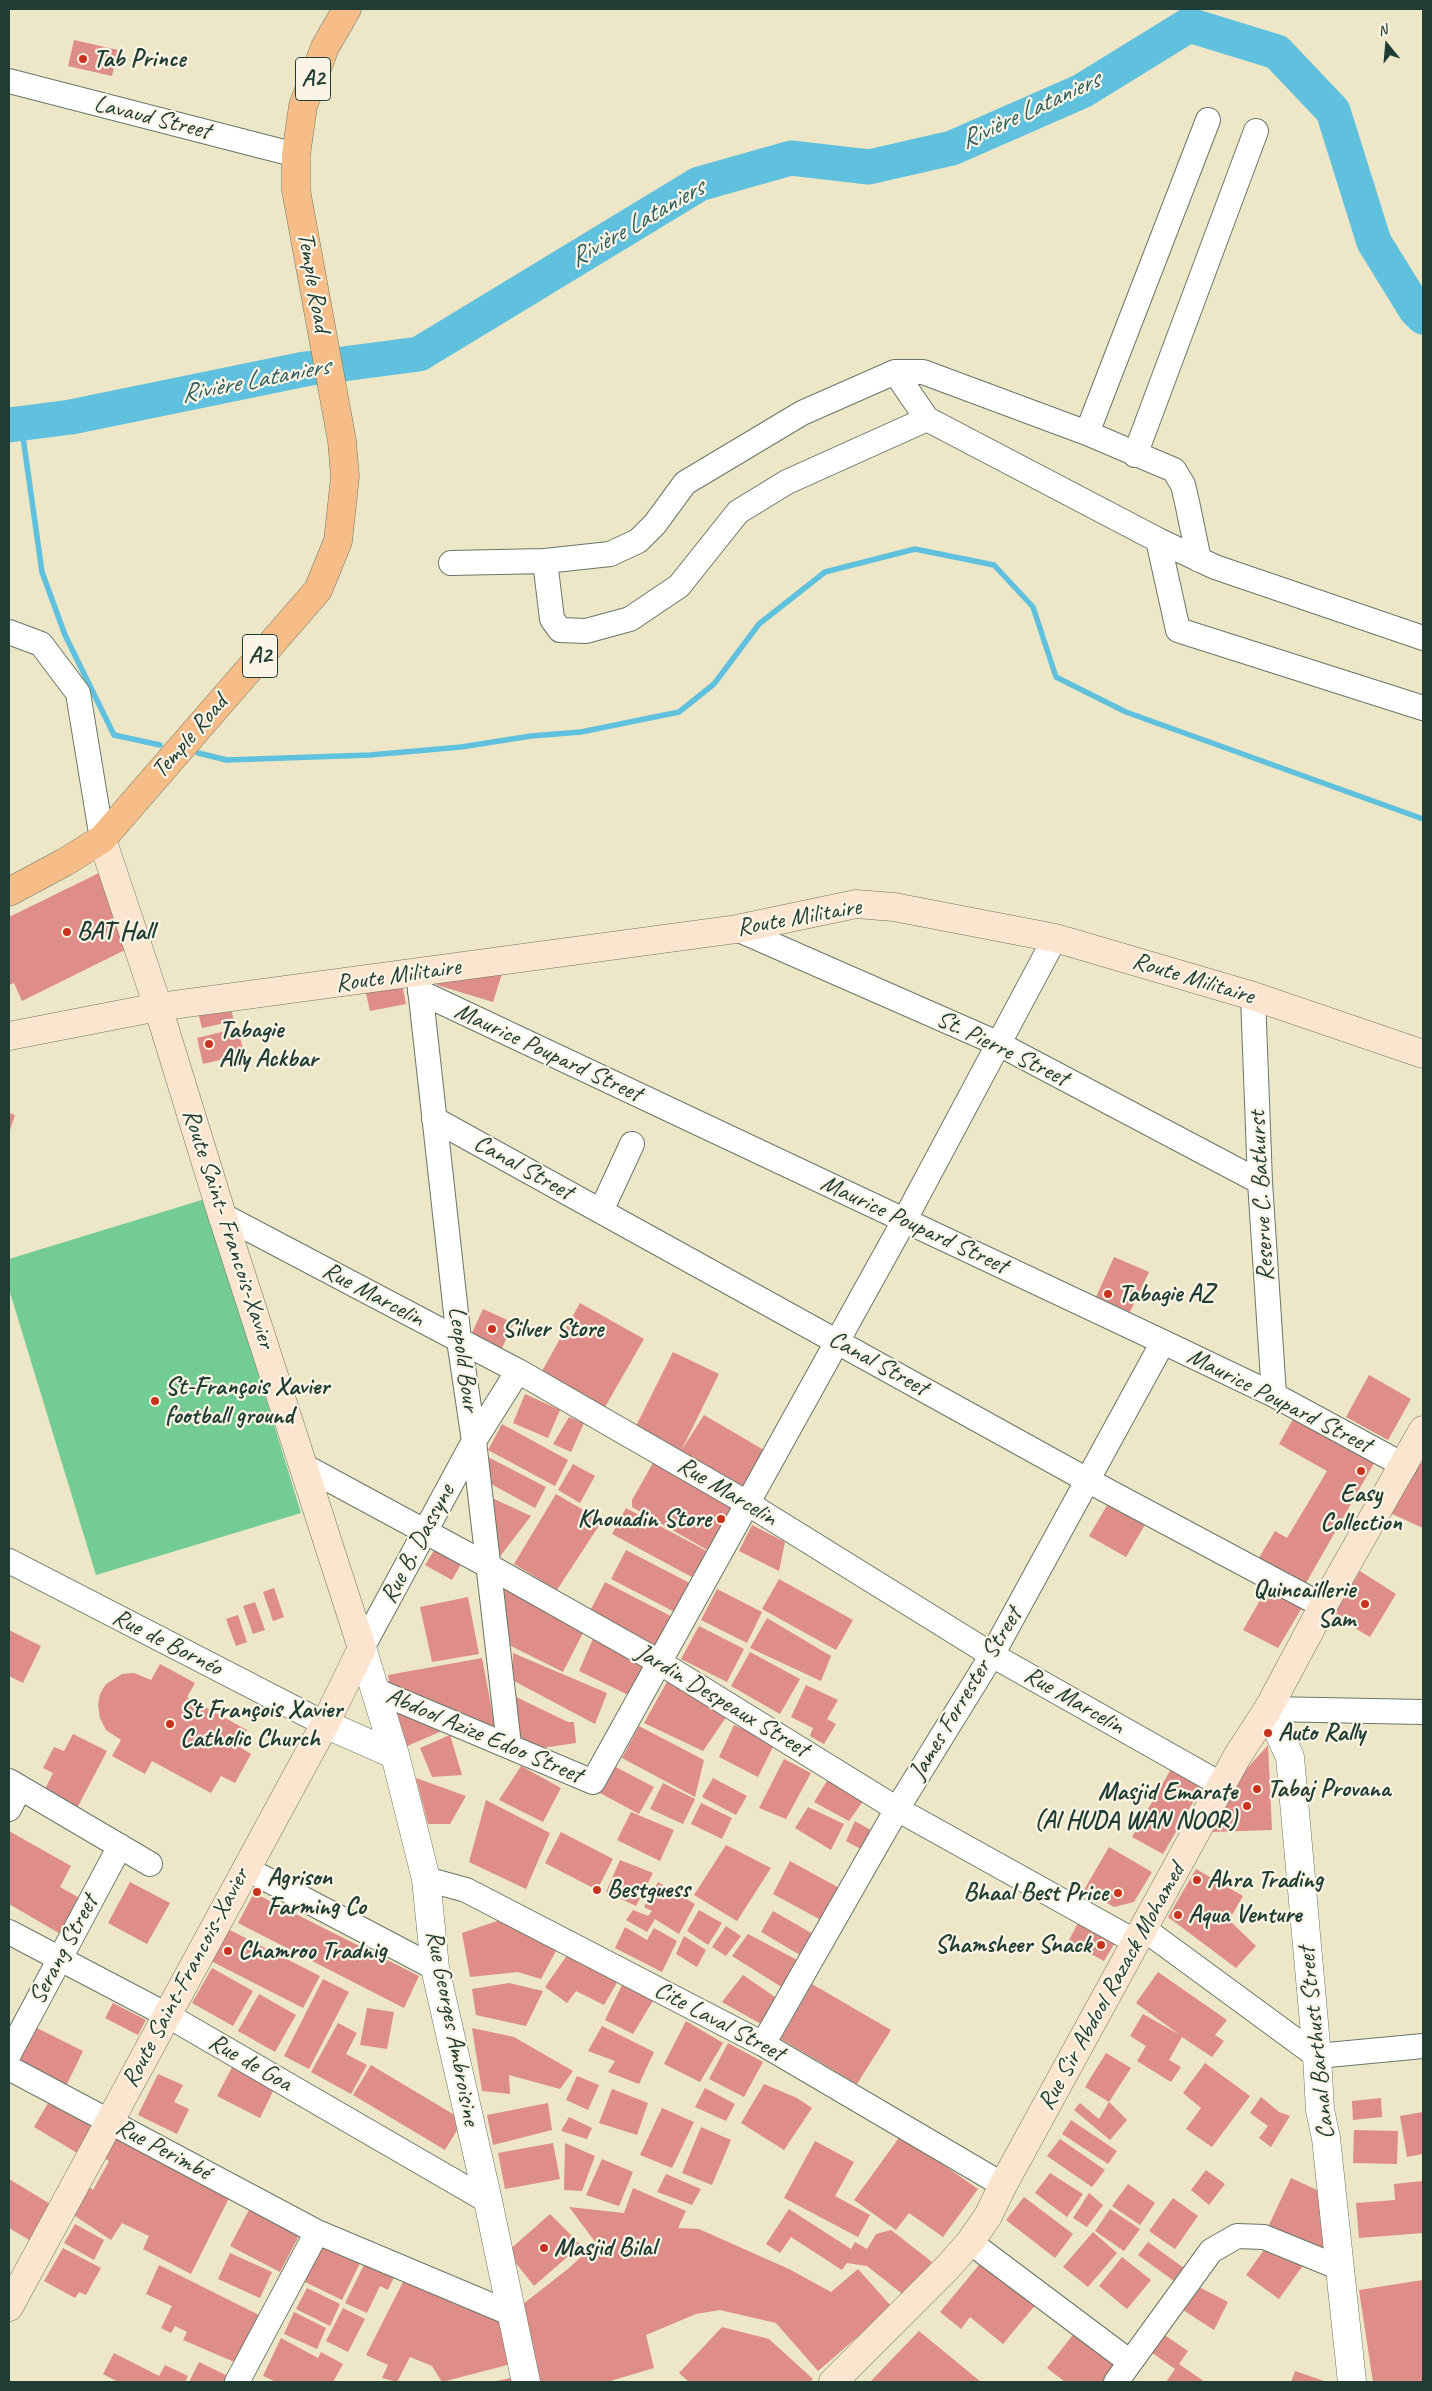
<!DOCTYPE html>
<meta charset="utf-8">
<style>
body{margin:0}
#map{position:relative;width:1432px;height:2391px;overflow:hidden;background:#ede6c7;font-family:Caveat,sans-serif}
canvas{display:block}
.frame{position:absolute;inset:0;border:10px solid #1f3d34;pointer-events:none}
.north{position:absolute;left:1362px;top:20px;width:50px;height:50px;-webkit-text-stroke:4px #fcf5e5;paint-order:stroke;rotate:343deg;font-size:14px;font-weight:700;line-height:20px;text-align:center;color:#1f3d34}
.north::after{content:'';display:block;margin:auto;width:18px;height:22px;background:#1f3d34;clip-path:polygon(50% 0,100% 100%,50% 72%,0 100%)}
</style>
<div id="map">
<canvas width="1432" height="2391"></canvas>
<div class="frame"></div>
<div class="north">N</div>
</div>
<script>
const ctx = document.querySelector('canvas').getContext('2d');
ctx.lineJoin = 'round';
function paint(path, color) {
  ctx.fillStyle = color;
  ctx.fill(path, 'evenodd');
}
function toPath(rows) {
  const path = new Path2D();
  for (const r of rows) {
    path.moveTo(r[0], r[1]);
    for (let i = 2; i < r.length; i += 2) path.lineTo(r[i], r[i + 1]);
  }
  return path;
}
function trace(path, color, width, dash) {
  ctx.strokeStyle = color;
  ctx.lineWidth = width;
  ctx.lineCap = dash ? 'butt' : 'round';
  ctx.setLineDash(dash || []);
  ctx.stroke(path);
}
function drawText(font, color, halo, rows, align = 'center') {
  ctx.font = font + ' Caveat,sans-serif';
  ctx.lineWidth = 4.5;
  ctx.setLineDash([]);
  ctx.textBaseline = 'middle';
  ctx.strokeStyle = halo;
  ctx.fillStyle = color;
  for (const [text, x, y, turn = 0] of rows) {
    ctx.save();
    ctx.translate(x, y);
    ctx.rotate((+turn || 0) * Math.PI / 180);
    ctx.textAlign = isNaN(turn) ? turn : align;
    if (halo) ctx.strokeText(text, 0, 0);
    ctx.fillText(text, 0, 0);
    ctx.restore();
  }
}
const green = toPath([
 [205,1199,301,1513,96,1575,9,1289,9,1259]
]);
const stream = toPath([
 [21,423,42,572,65,635,114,735,160,745],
 [198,753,227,760,370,755,461,747,531,736,581,732,679,712,714,684,759,624,825,572,915,549,994,565,1033,607,1056,677,1126,712,1423,819]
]);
const river = toPath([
 [9,425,71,417,305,369,419,354,699,184,791,158,869,167,952,148,1082,91,1189,25,1277,52,1333,111,1374,242,1416,310,1423,317]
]);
const building = toPath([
 [74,40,118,50,112,76,68,66],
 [99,873,131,947,22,1001,14,983,9,985,9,917],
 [505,964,493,1002,437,985,435,974],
 [393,984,403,989,406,1004,370,1011,365,989],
 [230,1005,234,1021,202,1028,197,1009],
 [238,1028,244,1054,203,1064,197,1038],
 [9,1113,15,1115,9,1133],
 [1114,1257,1149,1272,1130,1312,1096,1297],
 [580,1303,644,1339,605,1407,542,1371],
 [483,1309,514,1323,501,1350,471,1335],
 [673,1352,719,1374,681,1451,635,1428],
 [1369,1375,1411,1399,1388,1440,1346,1417],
 [525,1394,560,1410,548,1438,513,1423],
 [1297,1412,1377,1458,1301,1592,1254,1566,1275,1531,1287,1538,1327,1471,1279,1444],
 [704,1415,769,1453,747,1491,681,1451],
 [569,1417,584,1423,571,1452,553,1444],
 [502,1424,568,1460,555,1486,488,1450],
 [486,1456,546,1487,535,1508,482,1479],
 [1412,1459,1423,1464,1423,1528,1388,1512],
 [653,1463,740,1513,716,1555,632,1507,632,1500],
 [573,1464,595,1476,580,1503,558,1490],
 [556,1494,602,1521,557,1590,514,1564],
 [490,1497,531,1516,498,1559],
 [1109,1502,1146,1523,1126,1557,1089,1536],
 [626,1508,718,1557,703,1583,612,1534],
 [752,1525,785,1542,779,1571,739,1551],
 [438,1544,464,1559,452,1580,425,1565],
 [626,1550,705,1591,690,1620,611,1579],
 [1360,1571,1396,1594,1370,1637,1333,1615],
 [498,1579,588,1623,563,1672,503,1642],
 [779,1579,853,1620,836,1650,762,1609],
 [605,1582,684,1623,669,1652,590,1611],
 [274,1588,284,1617,273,1621,263,1592],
 [1267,1588,1303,1606,1278,1648,1243,1630],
 [717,1589,762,1612,747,1643,701,1620],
 [468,1597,479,1654,432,1662,420,1607],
 [255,1602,265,1630,253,1634,243,1606],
 [238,1615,247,1642,236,1646,226,1619],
 [767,1618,831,1656,821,1681,750,1648],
 [699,1626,744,1649,727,1682,681,1659],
 [9,1630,41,1646,23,1683,9,1676],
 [595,1634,662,1669,647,1704,579,1671],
 [750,1652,800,1679,780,1714,731,1686],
 [513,1653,607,1693,595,1724,512,1680],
 [482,1658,495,1727,390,1687,388,1675],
 [160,1664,195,1683,187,1697,247,1730,238,1746,251,1754,235,1783,221,1776,211,1793,152,1761,145,1774,112,1756,121,1740,106,1730,100,1718,98,1705,100,1694,106,1684,122,1674,134,1673,151,1680],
 [668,1680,729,1713,703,1751,644,1723],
 [806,1685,838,1700,827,1719,836,1724,824,1744,810,1736,813,1728,791,1717],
 [510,1694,568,1722,574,1722,576,1743,535,1749,518,1741],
 [392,1708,444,1730,405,1747],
 [734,1725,775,1743,758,1777,719,1757],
 [639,1726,704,1760,695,1797,622,1758],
 [73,1734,107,1751,75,1812,42,1795,53,1773,43,1768,54,1747,64,1751],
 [450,1735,462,1775,432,1777,420,1748],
 [1268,1745,1272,1830,1210,1832,1235,1782],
 [784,1759,811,1773,786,1819,759,1808],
 [612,1765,654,1787,639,1814,598,1792],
 [521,1766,561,1788,543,1822,499,1800],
 [1171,1769,1202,1787,1163,1854,1132,1837],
 [830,1776,866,1797,849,1821,814,1802],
 [416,1778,466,1796,450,1824,428,1824],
 [713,1778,747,1796,736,1815,702,1797],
 [663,1783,695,1799,683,1824,650,1809],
 [486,1800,550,1833,526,1889,469,1862],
 [701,1803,732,1818,722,1839,691,1824],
 [808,1807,844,1824,831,1850,795,1828],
 [631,1812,674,1830,660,1861,617,1840],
 [855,1821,879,1835,866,1852,846,1841],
 [9,1831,71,1866,60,1887,83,1900,64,1936,9,1904],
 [561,1832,613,1859,597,1890,545,1863],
 [726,1845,771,1868,737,1921,694,1895],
 [1109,1847,1152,1872,1134,1902,1114,1907,1084,1890],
 [620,1860,653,1873,636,1906,606,1892],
 [790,1861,843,1890,821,1920,773,1894],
 [1196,1869,1243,1896,1229,1920,1256,1946,1236,1968,1168,1917],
 [130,1882,170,1903,147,1944,108,1923],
 [658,1882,695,1904,679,1934,655,1919,647,1932,626,1920,633,1910,648,1916,652,1911,644,1907],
 [254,1893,419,1976,404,2008,238,1923],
 [699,1910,722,1923,708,1945,687,1931],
 [773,1911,813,1934,800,1955,761,1932],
 [497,1921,519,1927,558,1947,541,1979,518,1972,470,1977,462,1933],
 [1079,1921,1116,1941,1104,1961,1068,1942],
 [726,1926,741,1936,726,1956,712,1947],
 [625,1927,647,1940,654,1928,677,1941,662,1972,615,1948],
 [226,1928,320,1976,303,2008,209,1960],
 [748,1934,799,1961,783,1988,732,1956],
 [684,1936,706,1950,697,1967,676,1954],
 [570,1951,618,1981,604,2005,576,1991,567,2003,545,1987],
 [212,1968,253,1991,233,2026,192,2003],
 [1158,1972,1227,2020,1215,2035,1224,2041,1212,2057,1182,2037,1169,2060,1181,2067,1171,2082,1137,2061,1146,2046,1130,2036,1143,2014,1180,2035,1136,2003],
 [743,1975,778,1999,761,2024,722,2002],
 [323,1979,349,1992,309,2069,284,2056],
 [509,1983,543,1991,526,2026,476,2015,472,1989],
 [623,1983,654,1999,633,2034,605,2020],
 [812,1984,891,2030,857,2084,781,2039],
 [259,1994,296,2015,275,2052,238,2031],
 [113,2003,146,2020,138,2035,105,2018],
 [367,2008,394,2012,387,2049,360,2045],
 [686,2021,723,2043,700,2082,664,2064],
 [338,2023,357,2033,346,2054,367,2065,351,2094,311,2072],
 [29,2024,83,2051,66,2086,11,2059],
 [602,2026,654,2052,639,2084,608,2072,615,2061,588,2051],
 [472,2028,514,2037,573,2071,560,2089,509,2075,510,2094,482,2091],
 [728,2043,763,2062,744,2097,709,2079],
 [1106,2053,1131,2068,1109,2102,1085,2087],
 [238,2056,280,2077,260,2118,217,2096],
 [1205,2063,1250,2096,1212,2147,1186,2129,1201,2108,1183,2093],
 [371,2065,463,2120,445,2150,353,2095],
 [158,2074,183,2085,174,2102,189,2109,177,2134,138,2115],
 [577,2076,599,2085,588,2110,566,2100],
 [764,2084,797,2098,812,2108,784,2150,741,2123],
 [705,2088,735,2104,726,2121,695,2107],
 [612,2089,648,2103,637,2135,599,2123],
 [1261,2097,1279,2112,1290,2116,1271,2147,1259,2138,1268,2126,1250,2113],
 [51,2098,95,2124,79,2154,34,2127],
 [1381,2098,1382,2117,1353,2120,1352,2101],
 [1109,2102,1127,2120,1110,2140,1074,2110,1080,2103,1099,2119],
 [548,2103,552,2130,493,2145,487,2115],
 [662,2108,694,2122,672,2168,640,2155],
 [1423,2112,1423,2154,1407,2157,1400,2116],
 [569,2117,592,2128,587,2139,561,2131],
 [1071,2120,1117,2151,1108,2164,1062,2134],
 [701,2127,731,2140,712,2185,682,2173],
 [116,2129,230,2196,191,2274,143,2249,149,2236,122,2223,111,2240,72,2214,89,2187,93,2190,109,2161,101,2156],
 [1354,2130,1398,2131,1397,2164,1353,2163],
 [901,2135,978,2189,943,2237,909,2213,896,2230,854,2200],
 [1060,2139,1105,2170,1092,2187,1047,2156],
 [815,2141,854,2162,835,2196,870,2215,858,2237,784,2198],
 [553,2143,560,2179,505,2189,498,2153],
 [565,2143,595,2156,582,2191,564,2190],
 [602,2159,633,2172,619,2206,586,2195],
 [1206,2170,1225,2184,1209,2205,1191,2190],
 [1050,2173,1083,2194,1067,2217,1035,2193],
 [666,2174,701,2189,692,2205,657,2192],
 [1291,2178,1328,2195,1334,2260,1267,2229],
 [9,2179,52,2205,36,2244,9,2228],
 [1423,2181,1423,2233,1359,2238,1356,2203,1395,2200,1394,2184],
 [1128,2184,1155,2203,1140,2225,1112,2206],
 [633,2188,686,2211,678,2228,699,2229,789,2269,831,2292,858,2269,892,2307,818,2371,776,2323,720,2310,696,2314,646,2335,654,2368,607,2382,534,2382,518,2308,569,2268,596,2243,569,2207,624,2213],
 [1089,2193,1103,2205,1087,2227,1073,2218],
 [1024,2197,1073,2234,1055,2258,1006,2220],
 [1173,2198,1198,2216,1175,2249,1149,2231],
 [250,2208,300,2234,280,2272,230,2246],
 [789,2209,851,2249,855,2242,867,2249,876,2234,891,2230,932,2262,905,2296,867,2266,847,2263,842,2270,791,2237,780,2253,766,2244],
 [1110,2209,1140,2229,1124,2251,1095,2231],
 [550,2214,581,2245,534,2286,507,2252],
 [75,2224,104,2240,94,2260,64,2243],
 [1093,2232,1117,2253,1088,2287,1063,2267],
 [1271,2240,1304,2264,1279,2299,1246,2275],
 [323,2242,361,2261,342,2300,303,2281],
 [1148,2242,1184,2268,1174,2281,1138,2255],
 [63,2248,101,2268,86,2295,79,2292,75,2298,44,2281],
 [230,2253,272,2272,260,2298,218,2279],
 [1122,2257,1151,2280,1127,2309,1099,2286],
 [984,2259,1037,2303,1003,2344,970,2317,961,2329,940,2312],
 [366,2261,395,2275,388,2290,380,2286,367,2313,345,2303],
 [159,2265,265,2318,239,2364,183,2340,187,2332,175,2326,171,2333,161,2328,172,2306,146,2294],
 [405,2278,505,2325,511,2364,442,2382,432,2366,410,2357,397,2382,382,2378,388,2365,366,2355],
 [1423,2280,1423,2382,1373,2382,1359,2290],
 [1197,2286,1228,2302,1214,2330,1183,2310],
 [307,2288,340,2304,330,2326,296,2309],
 [343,2308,365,2319,348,2352,326,2341],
 [294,2312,326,2328,317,2349,284,2334],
 [722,2327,769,2339,813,2379,810,2382,689,2382,679,2373],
 [919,2331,981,2382,870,2382],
 [1076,2331,1119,2365,1105,2382,1065,2382,1047,2368],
 [1163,2334,1188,2351,1179,2364,1205,2382,1166,2382,1175,2369,1151,2352],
 [281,2338,318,2358,321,2352,343,2364,333,2382,276,2382,263,2376],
 [114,2353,159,2376,165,2365,188,2376,185,2382,118,2382,103,2374],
 [199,2362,232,2378,230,2382,189,2382],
 [1295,2371,1327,2382,1291,2382],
 [516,2377,517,2382,496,2382,496,2381]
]);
const minor = toPath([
 [9,81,296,155],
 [895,372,927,419,1158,540,1215,567,1423,638],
 [1087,433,1208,120],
 [1135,455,1256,131],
 [1158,540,1178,630,1423,708],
 [545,561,552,619,560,630,586,631,630,619,679,586,738,512,787,482,927,419],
 [451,563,545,561,610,554,638,541,655,524,685,483,802,413,895,372,923,372,1087,433,1174,470,1183,485,1187,502,1199,560],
 [9,632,41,644,78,693,102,839],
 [737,929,999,1044,1260,1182],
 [419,979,459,1340,474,1441,509,1745],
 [420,992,1163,1342,1274,1395,1405,1466],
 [1253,996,1260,1182,1274,1395],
 [434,1119,1087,1480,1323,1606],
 [601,1211,632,1144],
 [222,1215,518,1371,747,1503,992,1655,1222,1785],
 [304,1466,487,1565,659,1662,897,1809,1136,1942],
 [9,1561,325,1724],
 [362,1648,474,1441,518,1371],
 [375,1690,593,1782,904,1221,1055,938],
 [1268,1709,1423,1712],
 [9,1781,150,1864],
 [9,1809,20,1788],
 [245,1868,435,1968],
 [426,1879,466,1890,763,2044,1003,2185],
 [1144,1929,1317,2056,1423,2046],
 [9,1932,167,2015,488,2201],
 [763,2044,897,1809,992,1655,1163,1342],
 [9,2054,120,1846],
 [9,2068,317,2232,512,2314],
 [970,2242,1130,2362],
 [237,2382,317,2232],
 [1116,2382,1211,2251,1237,2236,1264,2237,1340,2268]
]);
const tertiary = toPath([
 [362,1648,395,1755,426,1879,435,1968,488,2201,526,2382],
 [1268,1709,1290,1757,1317,2056,1320,2110,1326,2138,1352,2382],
 [325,1724,395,1755]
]);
const secondary = toPath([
 [9,1036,158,1007,737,929,856,904,894,907,1055,938,1253,996,1423,1054],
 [9,2307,325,1724,362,1648,222,1215,158,1007,102,839],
 [833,2382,947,2268,970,2242,988,2216,1003,2185,1238,1755,1268,1709,1323,1606,1423,1430]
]);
const primary = toPath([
 [9,892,65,862,102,839,318,590,338,541,345,477,342,441,296,190,296,155,303,106,325,47,347,9]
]);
const markers = [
 [83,59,5,"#c8321e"],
 [67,932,5,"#c8321e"],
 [209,1044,5,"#c8321e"],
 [1108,1294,5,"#c8321e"],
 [492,1329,5,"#c8321e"],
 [155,1401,5,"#c8321e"],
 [1361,1471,5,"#c8321e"],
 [721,1519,5,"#c8321e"],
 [1365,1604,5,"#c8321e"],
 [170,1724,5,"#c8321e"],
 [1268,1733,5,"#c8321e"],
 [1257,1789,5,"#c8321e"],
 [1247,1806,5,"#c8321e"],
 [1197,1880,5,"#c8321e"],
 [597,1890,5,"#c8321e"],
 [257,1892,5,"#c8321e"],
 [1118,1893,5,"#c8321e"],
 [1178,1915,5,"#c8321e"],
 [1101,1945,5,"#c8321e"],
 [228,1951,5,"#c8321e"],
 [544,2248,5,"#c8321e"]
];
const shields = [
 [313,79,35],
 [260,656,35]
];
const shieldNames = [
 ["A2",313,79],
 ["A2",260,656]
];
const poiNames = [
 ["Tab Prince",93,59],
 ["BAT Hall",77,932],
 ["Tabagie",219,1030],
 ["Ally Ackbar",219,1059],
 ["Tabagie AZ",1118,1294],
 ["Silver Store",502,1329],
 ["St-François Xavier",165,1387],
 ["football ground",165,1416],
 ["Easy",1361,1494,"center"],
 ["Collection",1361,1523,"center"],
 ["Khouadin Store",711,1519,"right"],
 ["Quincaillerie",1355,1590,"right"],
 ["Sam",1355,1619,"right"],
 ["St François Xavier",180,1710],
 ["Catholic Church",180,1739],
 ["Auto Rally",1278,1733],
 ["Tabaj Provana",1267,1789],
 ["Masjid Emarate",1237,1792,"right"],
 ["(Al HUDA WAN NOOR)",1237,1821,"right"],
 ["Agrison",267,1878],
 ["Farming Co",267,1907],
 ["Ahra Trading",1207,1880],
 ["Bestguess",607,1890],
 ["Bhaal Best Price",1108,1893,"right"],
 ["Aqua Venture",1188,1915],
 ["Shamsheer Snack",1091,1945,"right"],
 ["Chamroo Tradnig",238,1951],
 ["Masjid Bilal",554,2248]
];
const streetNames = [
 ["Lavaud Street",152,118,14],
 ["Temple Road",313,282,80],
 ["Temple Road",190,737,-49],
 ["Route Militaire",799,918,-10],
 ["Route Militaire",398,976,-8],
 ["Route Militaire",1193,979,17],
 ["St. Pierre Street",1002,1049,26],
 ["Maurice Poupard Street",548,1053,25],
 ["Canal Street",523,1168,29],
 ["Reserve C. Bathurst",1262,1196,-93],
 ["Maurice Poupard Street",914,1225,25],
 ["Route Saint- Francois-Xavier",228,1229,72],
 ["Rue Marcelin",373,1295,28],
 ["Leopold Bour",463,1359,82],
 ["Canal Street",878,1364,29],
 ["Maurice Poupard Street",1279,1401,27],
 ["Rue Marcelin",727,1492,31],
 ["Rue B. Dassyne",418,1544,-62],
 ["Rue de Bornéo",167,1643,27],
 ["James Forrester Street",966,1694,-59],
 ["Jardin Despeaux Street",722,1701,31],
 ["Rue Marcelin",1074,1701,30],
 ["Abdool Azize Edoo Street",484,1736,23],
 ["Serang Street",64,1950,-62],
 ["Route Saint-Francois-Xavier",186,1978,-62],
 ["Rue Sir Abdool Razack Mohamed",1112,1987,-61],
 ["Cite Laval Street",719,2022,28],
 ["Rue Georges Ambroisine",452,2028,79],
 ["Canal Barthust Street",1317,2043,-96],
 ["Rue de Goa",250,2063,30],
 ["Rue Perimbé",163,2150,28]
];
const waterNames = [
 ["Rivière Lataniers",1030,111,-25],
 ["Rivière Lataniers",637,224,-30],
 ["Rivière Lataniers",255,381,-11]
];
paint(green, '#73cc93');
trace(stream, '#5fc1de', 5.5);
trace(river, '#5fc1de', 35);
paint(building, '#de8d89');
trace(minor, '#677867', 26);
trace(tertiary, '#677867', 29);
trace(secondary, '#677867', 29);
trace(primary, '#677867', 29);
trace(minor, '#fff', 24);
trace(tertiary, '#fff', 28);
trace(secondary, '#fce5cf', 28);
trace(primary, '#f7bd88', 28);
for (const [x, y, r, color] of markers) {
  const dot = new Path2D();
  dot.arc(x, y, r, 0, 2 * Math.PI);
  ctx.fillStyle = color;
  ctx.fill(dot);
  trace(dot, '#fcf5e5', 2);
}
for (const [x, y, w] of shields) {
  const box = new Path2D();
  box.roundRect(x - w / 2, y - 21.5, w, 43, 4);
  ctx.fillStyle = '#fcf5e5';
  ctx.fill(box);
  trace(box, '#1f3d34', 1);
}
drawText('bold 24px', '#1f3d34', null, shieldNames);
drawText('bold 25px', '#1f3d34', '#fcf5e5', poiNames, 'left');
drawText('25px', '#1f3d34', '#fcf5e5', streetNames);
drawText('italic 26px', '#2f5e5e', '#fcf5e5', waterNames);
</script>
